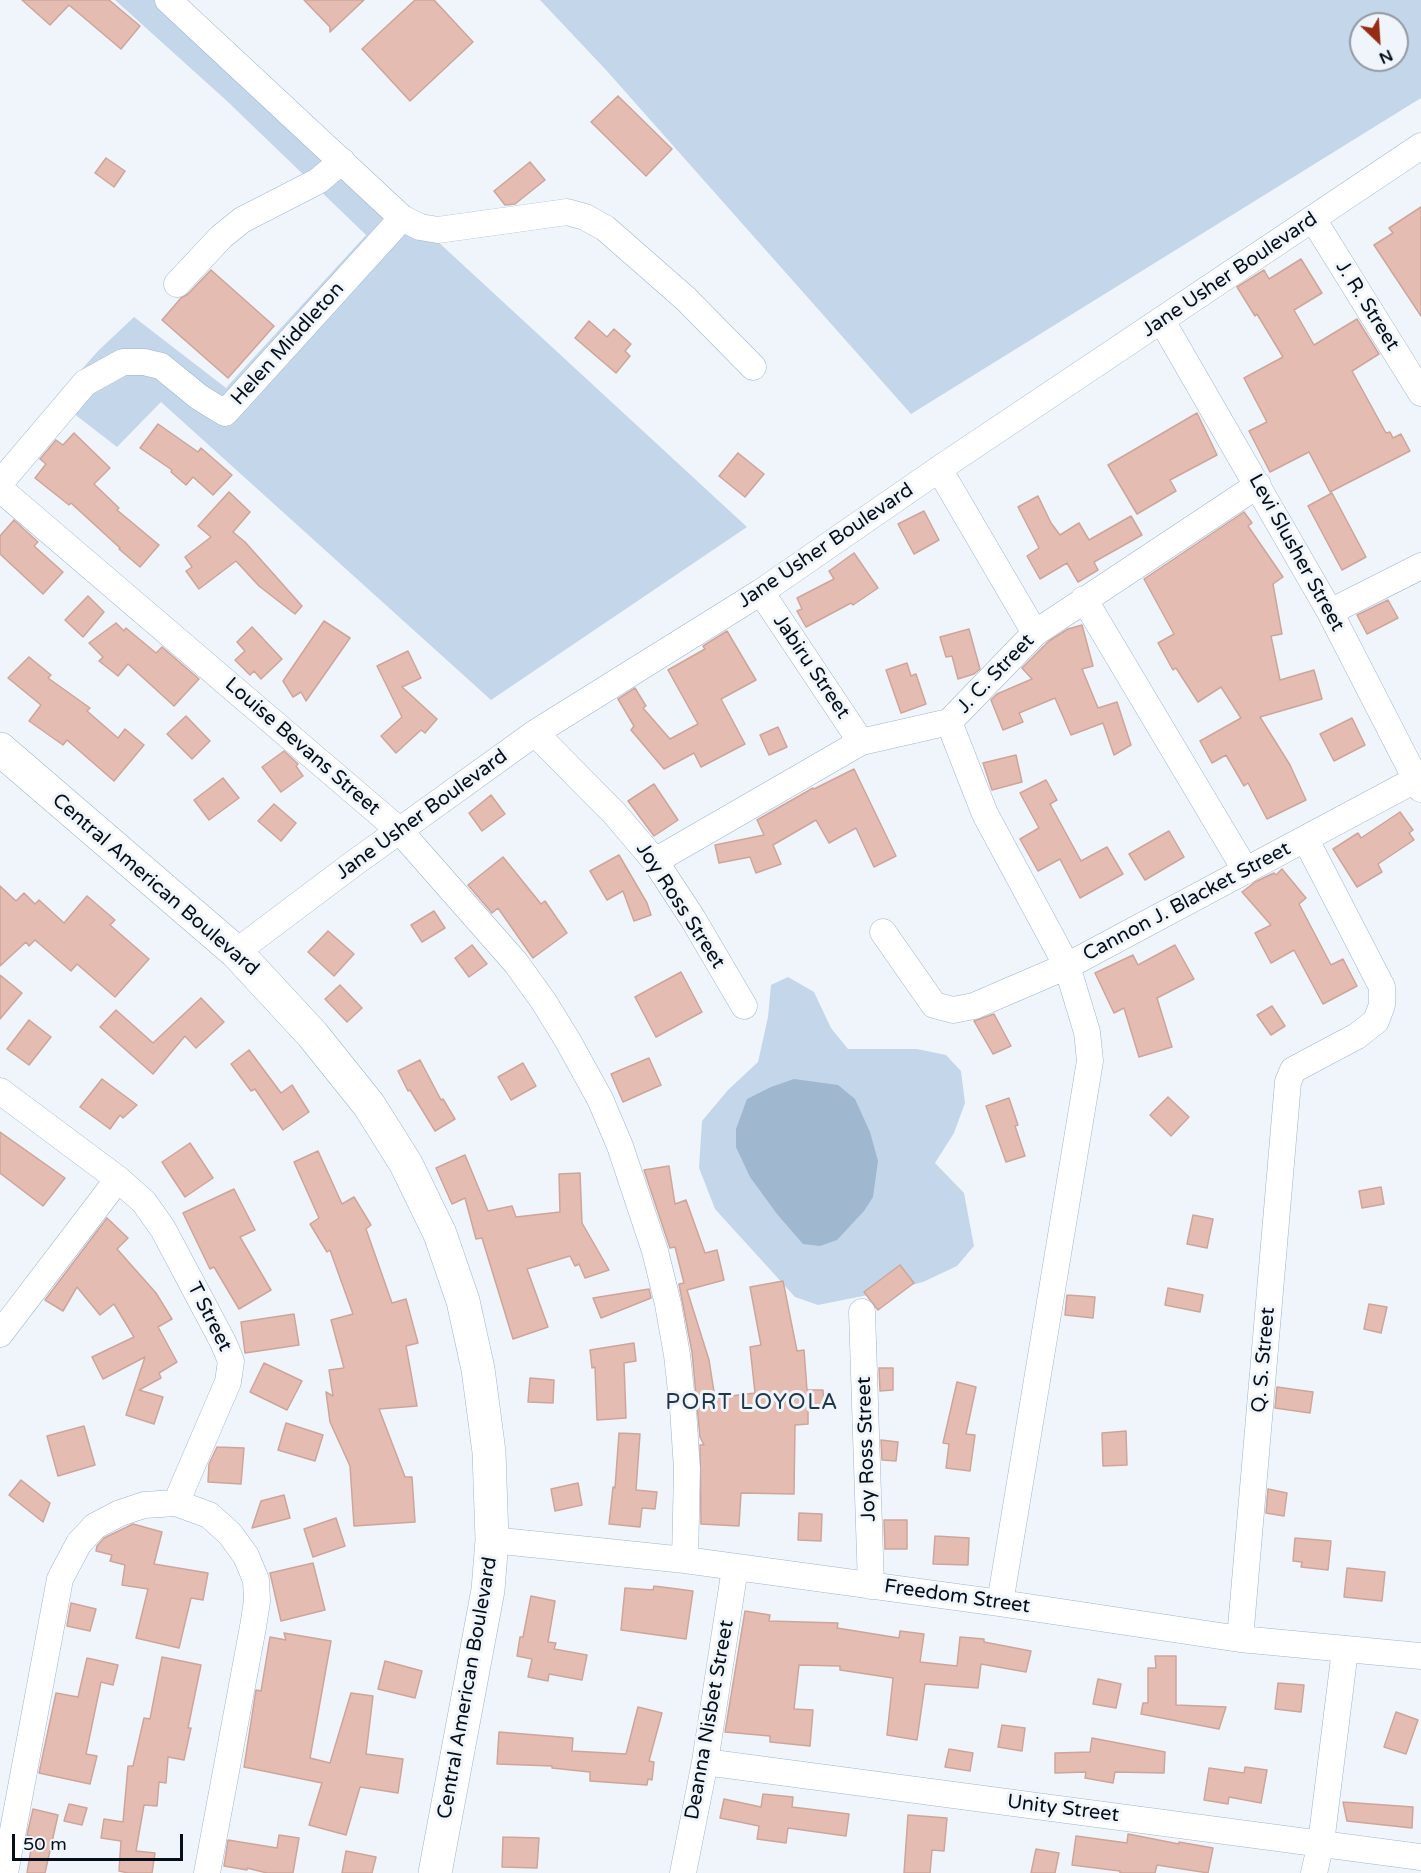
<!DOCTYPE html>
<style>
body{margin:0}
#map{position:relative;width:1421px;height:1873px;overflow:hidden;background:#f0f5fb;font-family:"Varela Round",sans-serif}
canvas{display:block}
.north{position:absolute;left:1349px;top:12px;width:60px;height:60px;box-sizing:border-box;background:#f0f5fb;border:2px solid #9299a1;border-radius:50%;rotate:155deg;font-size:16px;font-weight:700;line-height:24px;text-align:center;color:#060f19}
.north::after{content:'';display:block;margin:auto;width:21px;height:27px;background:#952c13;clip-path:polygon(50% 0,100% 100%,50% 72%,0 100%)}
.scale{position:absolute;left:12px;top:1834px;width:171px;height:27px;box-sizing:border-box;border:3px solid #060f19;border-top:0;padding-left:8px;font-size:18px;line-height:21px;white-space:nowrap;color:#060f19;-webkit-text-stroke:4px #f0f5fb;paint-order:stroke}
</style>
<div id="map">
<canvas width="1421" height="1873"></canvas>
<div class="north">N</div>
<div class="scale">50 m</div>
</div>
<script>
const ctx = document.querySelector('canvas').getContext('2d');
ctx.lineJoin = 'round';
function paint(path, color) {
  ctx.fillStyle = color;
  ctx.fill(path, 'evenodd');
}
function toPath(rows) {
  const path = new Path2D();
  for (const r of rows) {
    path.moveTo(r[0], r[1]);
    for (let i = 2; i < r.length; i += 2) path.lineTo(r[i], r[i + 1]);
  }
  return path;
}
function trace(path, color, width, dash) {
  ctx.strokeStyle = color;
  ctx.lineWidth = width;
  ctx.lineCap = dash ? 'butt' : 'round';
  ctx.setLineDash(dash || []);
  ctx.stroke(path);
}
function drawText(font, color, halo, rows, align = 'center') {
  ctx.font = font + ' "Varela Round",sans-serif';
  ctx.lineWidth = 6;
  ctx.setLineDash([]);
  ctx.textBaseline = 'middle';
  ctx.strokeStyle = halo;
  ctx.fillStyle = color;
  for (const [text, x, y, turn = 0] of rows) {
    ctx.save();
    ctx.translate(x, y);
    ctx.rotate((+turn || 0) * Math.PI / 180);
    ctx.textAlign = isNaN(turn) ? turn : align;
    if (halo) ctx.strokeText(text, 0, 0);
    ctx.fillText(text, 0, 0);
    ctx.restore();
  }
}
const green = toPath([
 [115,0,176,0,747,527,491,700,161,402,117,447,55,399,99,350,134,317,226,388,366,235,228,102],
 [540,0,1421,0,1421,98,911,414,606,70],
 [1361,24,1397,24,1397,60,1361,60],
 [788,977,814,992,831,1028,848,1049,917,1049,946,1055,961,1071,965,1103,954,1133,935,1163,964,1193,974,1246,957,1266,923,1282,893,1290,818,1305,795,1297,715,1209,699,1168,702,1121,728,1090,758,1062,768,1017,771,985]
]);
const water = toPath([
 [794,1079,838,1085,855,1099,870,1132,878,1161,873,1197,864,1211,837,1240,820,1246,803,1244,777,1214,750,1177,736,1147,736,1129,747,1099,771,1087]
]);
const building = toPath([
 [22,0,109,0,140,26,121,49,69,5,50,25,22,0],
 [304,0,364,0,330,32,330,27,304,0],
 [415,0,434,0,473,42,410,101,362,49,415,0],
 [618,96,672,149,646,176,591,122,618,96],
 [106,158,125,171,114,187,95,173,106,158],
 [530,162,545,180,515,204,505,205,494,191,530,162],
 [1421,207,1421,316,1374,245,1393,233,1389,228,1421,207],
 [1301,259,1322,293,1294,310,1314,345,1357,319,1379,354,1352,371,1386,433,1390,432,1393,438,1401,434,1410,451,1330,492,1309,452,1270,472,1249,431,1267,422,1244,378,1283,357,1257,314,1255,316,1237,287,1264,270,1269,279,1301,259],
 [211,270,274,326,228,378,162,320,181,298,188,294,211,270],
 [589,321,607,337,614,329,631,344,625,351,630,356,616,373,575,338,589,321],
 [1197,413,1217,455,1170,480,1176,491,1137,514,1108,465,1197,413],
 [158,424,198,452,201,448,232,475,213,495,193,477,186,485,171,472,172,470,140,448,158,424],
 [74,433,110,468,94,484,119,508,117,510,159,545,140,567,119,549,120,548,71,503,69,505,35,478,46,464,40,459,56,440,63,445,74,433],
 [738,453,764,474,745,497,719,476,738,453],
 [229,492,250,512,233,532,245,542,302,606,295,614,259,586,236,561,199,589,186,571,192,567,185,557,211,537,198,526,229,492],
 [1332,493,1366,557,1342,570,1308,506,1332,493],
 [1038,496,1051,523,1060,535,1079,523,1089,540,1131,516,1142,535,1094,562,1098,570,1078,582,1067,563,1040,579,1027,556,1039,548,1018,507,1038,496],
 [924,511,939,540,914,554,898,524,924,511],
 [1244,512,1252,523,1248,526,1283,577,1273,584,1282,634,1271,636,1280,680,1314,670,1322,699,1260,717,1290,765,1306,800,1267,819,1248,783,1244,786,1226,755,1212,763,1200,741,1241,718,1221,687,1198,702,1176,668,1173,670,1158,643,1174,634,1144,579,1244,512],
 [14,520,38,542,34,546,63,572,43,594,0,554,0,536,14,520],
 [854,553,878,588,853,605,851,603,806,627,797,611,802,609,797,598,834,579,829,571,854,553],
 [88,596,104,612,83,637,65,620,88,596],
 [1388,600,1398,618,1367,634,1357,615,1388,600],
 [324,621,350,638,306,701,301,692,293,697,283,681,324,621],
 [116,623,124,631,126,628,156,653,162,647,199,679,174,706,128,664,118,676,99,661,103,657,89,643,116,623],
 [1082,625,1093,666,1082,669,1098,708,1117,702,1131,745,1114,755,1103,723,1071,735,1055,698,1019,713,1023,722,1003,730,991,700,997,694,1032,679,1022,668,1049,641,1068,629,1082,625],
 [252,627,282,659,261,679,254,671,250,675,235,660,245,651,237,642,252,627],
 [969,629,980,669,974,674,958,679,952,656,946,657,940,637,969,629],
 [727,631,756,680,721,699,745,744,701,767,694,753,664,769,631,730,634,726,618,699,635,688,646,706,643,708,670,739,698,724,668,670,705,649,703,646,727,631],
 [408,651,421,678,402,687,437,719,425,733,421,730,396,753,381,736,402,717,377,666,408,651],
 [29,657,51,675,48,678,90,708,87,711,118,738,125,729,144,745,114,781,67,740,63,745,29,721,41,705,8,678,29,657],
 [907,663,911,676,916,674,926,704,901,713,886,670,907,663],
 [186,716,210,741,192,759,167,734,186,716],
 [1352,718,1365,745,1334,761,1320,734,1352,718],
 [778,727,787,747,769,755,760,735,778,727],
 [284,751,297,763,298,764,296,766,303,776,281,792,262,767,284,751],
 [1016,755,1022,782,992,790,983,763,1016,755],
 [854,769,896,856,874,867,856,828,829,843,816,820,773,845,781,864,756,873,750,857,719,863,715,845,764,835,757,820,813,788,814,789,854,769],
 [223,778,239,798,209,820,194,800,223,778],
 [1046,780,1057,800,1050,804,1081,861,1107,847,1123,874,1080,898,1060,859,1038,871,1020,839,1039,828,1020,793,1046,780],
 [654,784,678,820,654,836,628,801,654,784],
 [491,795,505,814,482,831,469,813,491,795],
 [274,804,296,823,281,841,258,821,274,804],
 [1400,812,1413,830,1409,833,1414,840,1378,864,1382,872,1357,887,1333,849,1358,833,1361,838,1400,812],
 [1169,831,1184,857,1145,880,1129,854,1169,831],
 [619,855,647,903,651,915,634,921,623,891,607,900,590,871,619,855],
 [503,857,541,904,545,901,567,933,533,958,498,908,492,913,468,885,503,857],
 [1282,869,1306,898,1299,904,1331,965,1343,959,1357,986,1323,1004,1294,950,1271,963,1255,933,1271,925,1242,892,1255,882,1274,873,1276,875,1282,869],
 [0,886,16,901,24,893,35,904,39,900,64,923,87,896,115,920,110,925,149,959,115,997,77,964,71,971,35,940,29,946,26,942,0,966,0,886],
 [434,911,445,928,422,942,411,925,434,911],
 [328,931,354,954,334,976,308,952,328,931],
 [472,945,487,964,469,977,455,958,472,945],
 [1175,945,1194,979,1157,998,1172,1047,1139,1057,1124,1008,1114,1013,1095,973,1133,955,1138,965,1175,945],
 [681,972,702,1012,656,1037,635,997,681,972],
 [0,975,22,993,0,1019,0,975],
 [340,985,362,1008,347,1022,325,999,340,985],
 [201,998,224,1022,196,1048,185,1036,153,1074,100,1027,116,1010,153,1043,201,998],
 [1272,1006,1285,1026,1271,1035,1257,1015,1272,1006],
 [994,1014,1011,1046,993,1054,974,1021,994,1014],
 [29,1020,51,1037,29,1065,7,1049,29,1020],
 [249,1050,281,1093,292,1085,309,1112,283,1130,255,1089,251,1091,231,1064,249,1050],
 [649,1058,661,1085,623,1102,611,1074,649,1058],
 [420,1060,441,1100,443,1099,455,1119,435,1131,410,1090,408,1091,398,1071,420,1060],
 [523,1063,536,1086,511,1100,498,1077,523,1063],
 [102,1079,137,1105,123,1118,120,1115,110,1129,80,1107,102,1079],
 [1168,1097,1189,1117,1171,1136,1150,1115,1168,1097],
 [1009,1098,1018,1125,1015,1126,1025,1156,1006,1162,986,1106,1009,1098],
 [0,1132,65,1178,43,1206,0,1173,0,1132],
 [190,1143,213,1178,185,1197,162,1162,190,1143],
 [318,1151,342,1204,354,1197,371,1225,366,1229,392,1303,406,1299,418,1343,406,1346,417,1406,379,1409,405,1477,412,1477,415,1522,354,1526,350,1466,330,1422,326,1392,333,1396,329,1370,344,1368,331,1320,353,1314,330,1250,327,1252,310,1224,319,1218,294,1162,318,1151],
 [465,1155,488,1211,512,1206,516,1217,560,1212,559,1174,580,1173,582,1223,609,1270,585,1278,579,1264,575,1266,570,1256,527,1269,548,1327,513,1339,482,1238,476,1239,465,1198,452,1204,436,1168,465,1155],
 [669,1166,675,1204,686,1200,705,1253,717,1250,724,1280,687,1290,709,1360,715,1398,755,1393,750,1347,761,1345,750,1287,783,1281,797,1351,804,1350,807,1390,823,1390,824,1409,808,1409,808,1424,795,1425,794,1494,741,1493,739,1526,701,1524,700,1445,704,1445,700,1437,692,1352,679,1284,684,1283,675,1247,670,1248,644,1170,669,1166],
 [1381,1187,1384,1204,1362,1208,1359,1191,1381,1187],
 [234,1189,255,1230,240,1237,271,1290,239,1309,214,1267,210,1269,183,1213,234,1189],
 [1193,1215,1213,1219,1207,1248,1187,1244,1193,1215],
 [107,1218,128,1238,117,1249,156,1293,172,1319,158,1327,177,1362,159,1373,161,1378,139,1390,163,1397,154,1424,126,1415,145,1357,103,1379,92,1357,134,1337,114,1304,100,1315,77,1287,63,1311,45,1300,107,1218],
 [900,1265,914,1283,878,1310,864,1292,900,1265],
 [1168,1288,1203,1295,1200,1312,1165,1305,1168,1288],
 [649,1289,651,1298,601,1318,593,1298,649,1289],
 [1067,1295,1095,1297,1093,1318,1065,1315,1067,1295],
 [1369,1304,1387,1307,1381,1333,1364,1329,1369,1304],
 [294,1314,299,1345,245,1353,241,1322,294,1314],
 [634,1343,636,1361,624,1363,626,1418,597,1420,595,1367,592,1368,590,1350,634,1343],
 [264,1363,302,1381,287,1410,250,1392,264,1363],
 [879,1368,893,1368,893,1390,880,1391,879,1368],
 [530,1378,554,1380,553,1403,528,1402,530,1378],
 [957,1382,976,1387,966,1434,975,1435,970,1471,946,1468,949,1444,943,1443,957,1382],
 [1277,1387,1313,1392,1310,1413,1275,1408,1277,1387],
 [286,1423,323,1435,315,1461,278,1450,286,1423],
 [84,1426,95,1465,58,1476,47,1436,84,1426],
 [1126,1431,1127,1465,1103,1466,1102,1433,1126,1431],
 [619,1433,640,1434,636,1490,657,1492,655,1509,642,1508,640,1527,609,1524,613,1487,615,1488,619,1433],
 [881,1440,898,1442,896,1461,882,1460,881,1440],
 [217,1447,244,1448,241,1484,208,1482,209,1464,217,1447],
 [21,1480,50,1503,43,1522,9,1495,21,1480],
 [578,1483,582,1505,555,1511,551,1489,578,1483],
 [1268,1489,1287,1493,1284,1516,1266,1513,1268,1489],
 [284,1495,290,1518,252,1528,261,1501,284,1495],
 [799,1513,822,1514,821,1541,798,1540,799,1513],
 [336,1518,345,1546,313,1557,304,1529,336,1518],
 [884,1520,907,1520,907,1549,885,1549,884,1520],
 [133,1524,162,1532,154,1564,208,1573,203,1600,191,1598,179,1648,136,1638,148,1589,122,1585,125,1565,110,1561,112,1555,96,1551,97,1546,104,1538,133,1524],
 [935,1536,969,1538,968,1565,933,1564,935,1536],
 [1295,1538,1331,1541,1328,1570,1301,1567,1302,1562,1293,1561,1295,1538],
 [313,1563,325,1610,281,1621,270,1573,313,1563],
 [1347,1568,1385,1572,1382,1601,1344,1597,1347,1568],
 [654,1586,693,1591,686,1639,621,1630,625,1588,653,1590,654,1586],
 [531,1596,555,1601,548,1642,556,1643,554,1649,587,1655,582,1680,549,1674,548,1681,528,1677,532,1659,517,1656,520,1637,523,1637,531,1596],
 [71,1603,96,1609,90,1631,67,1626,71,1603],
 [745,1611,770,1615,769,1621,838,1623,837,1628,899,1638,900,1631,924,1634,920,1662,957,1666,960,1637,984,1639,984,1642,1031,1651,1026,1672,981,1664,978,1688,925,1684,917,1740,887,1735,893,1678,840,1670,840,1666,799,1665,794,1709,813,1710,810,1746,770,1742,770,1736,725,1732,745,1611],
 [284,1633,331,1641,310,1758,330,1763,351,1693,373,1696,366,1754,403,1759,398,1793,360,1787,346,1835,309,1825,322,1783,244,1767,256,1690,261,1691,270,1637,286,1640,284,1633],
 [1155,1656,1176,1656,1176,1705,1226,1707,1219,1729,1141,1714,1143,1703,1148,1703,1148,1668,1156,1668,1155,1656],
 [162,1657,201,1665,188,1728,191,1728,184,1760,168,1757,166,1783,159,1782,157,1806,144,1805,136,1851,155,1853,152,1873,128,1873,119,1871,121,1841,101,1838,104,1819,123,1822,128,1766,133,1766,144,1718,150,1719,162,1657],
 [87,1658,118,1665,113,1685,101,1682,86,1754,97,1756,90,1784,39,1773,56,1693,78,1697,87,1658],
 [385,1661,422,1671,415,1698,378,1689,385,1661],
 [1098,1679,1121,1684,1116,1708,1093,1704,1098,1679],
 [1278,1683,1304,1685,1301,1712,1275,1709,1278,1683],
 [638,1707,662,1713,649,1761,654,1762,652,1780,648,1779,647,1785,590,1781,590,1772,552,1768,552,1766,497,1764,499,1732,573,1738,572,1751,626,1754,638,1707],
 [1396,1712,1418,1720,1406,1754,1384,1747,1396,1712],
 [1002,1725,1025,1728,1022,1751,998,1747,1002,1725],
 [1092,1738,1165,1752,1164,1773,1115,1772,1113,1783,1085,1778,1086,1772,1055,1773,1055,1753,1090,1752,1092,1738],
 [949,1749,973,1753,970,1771,945,1767,949,1749],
 [1245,1767,1267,1770,1261,1803,1229,1797,1228,1804,1204,1800,1209,1768,1244,1773,1245,1767],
 [763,1794,793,1797,792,1807,849,1814,846,1836,788,1828,786,1843,757,1839,759,1826,720,1818,724,1799,761,1807,763,1794],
 [1343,1802,1413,1807,1412,1828,1347,1821,1343,1802],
 [69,1804,87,1808,82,1825,64,1821,69,1804],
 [33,1809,58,1815,45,1873,27,1873,33,1837,27,1835,33,1809],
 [908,1815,947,1818,944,1851,932,1850,930,1873,904,1873,908,1815],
 [1128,1834,1179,1844,1179,1842,1213,1848,1208,1873,1157,1865,1155,1873,1120,1873,1120,1871,1072,1865,1076,1836,1127,1843,1128,1834],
 [279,1835,299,1838,293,1873,267,1873,247,1868,247,1870,224,1866,228,1840,277,1848,279,1835],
 [503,1837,539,1838,537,1868,502,1867,503,1837],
 [1036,1849,1059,1853,1055,1873,1031,1873,1036,1849],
 [346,1851,376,1857,372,1873,342,1873,346,1851]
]);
const minor = toPath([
 [168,0,402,218,420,227,438,230,567,212,585,217,605,228,686,299,753,367],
 [1313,219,1421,393],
 [177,284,221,237,242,220,318,181,342,161],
 [1162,321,1330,612,1421,789],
 [939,469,1035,633],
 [0,483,85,383,123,362,144,362,161,366,199,397,225,413,402,218],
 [0,489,399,830,516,963,544,1002,568,1041,600,1099,620,1146,655,1251,668,1304,677,1355,683,1409,687,1469,685,1560],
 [761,592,861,742],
 [1084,599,1246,871],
 [1330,612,1421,566],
 [949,722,985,814,1067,966,1087,1032,1090,1061,1000,1603],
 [535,733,615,814,655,861,693,919,744,1006],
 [655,861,861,742,949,722,1035,633,1258,485],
 [883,932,934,1005,953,1010,974,1006,1067,966,1415,780],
 [236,952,353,864,535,733,761,592,939,469,1421,146],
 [0,1091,118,1179,144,1202,163,1229,223,1342,231,1361,228,1382,176,1503],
 [862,1312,871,1586],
 [0,1334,118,1179],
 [492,1540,685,1560,1000,1603,1240,1639,1421,1656],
 [1240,1639,1288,1082,1293,1070,1357,1036,1376,1021,1382,1005,1382,987,1306,840],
 [705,1762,1421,1857],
 [5,1873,60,1579,79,1543,95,1526,120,1513,144,1505,176,1503,209,1515,230,1534,246,1556,256,1580,257,1601,253,1627,207,1873],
 [683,1873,705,1762,735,1568],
 [1314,1873,1321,1843,1345,1650]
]);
const major = toPath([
 [0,749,236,952,312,1034,369,1105,406,1164,440,1234,463,1301,478,1369,489,1452,492,1540,488,1590,435,1873]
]);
const streetNames = [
 ["Jane Usher Boulevard",1230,275,-34],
 ["J. R. Street",1367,306,58],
 ["Helen Middleton",288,344,-48],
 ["Jane Usher Boulevard",826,546,-34],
 ["Levi Slusher Street",1296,553,61],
 ["Jabiru Street",811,667,56],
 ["J. C. Street",996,674,-46],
 ["Louise Bevans Street",302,747,41],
 ["Jane Usher Boulevard",422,815,-36],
 ["Central American Boulevard",155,885,41],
 ["Cannon J. Blacket Street",1187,902,-28],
 ["Joy Ross Street",680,906,57],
 ["T Street",209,1317,63],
 ["Q. S. Street",1264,1360,-85],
 ["Joy Ross Street",867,1449,-92],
 ["Freedom Street",957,1597,8],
 ["Central American Boulevard",468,1688,-80],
 ["Deanna Nisbet Street",710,1720,-80],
 ["Unity Street",1063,1809,7]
];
const quarterNames = [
 ["PORT LOYOLA",752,1403]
];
paint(green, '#c4d6e9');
paint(water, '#a0b7d0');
paint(building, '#e5bcb1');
trace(building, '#cda59b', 1.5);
trace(minor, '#9cb6d3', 27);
trace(major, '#9cb6d3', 34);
trace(minor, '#fff', 26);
trace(major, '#fff', 33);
drawText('20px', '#060f19', '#f0f5fb', streetNames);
ctx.letterSpacing = '1.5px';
drawText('22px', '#1f364c', '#f0f5fb', quarterNames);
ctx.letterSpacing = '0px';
</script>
